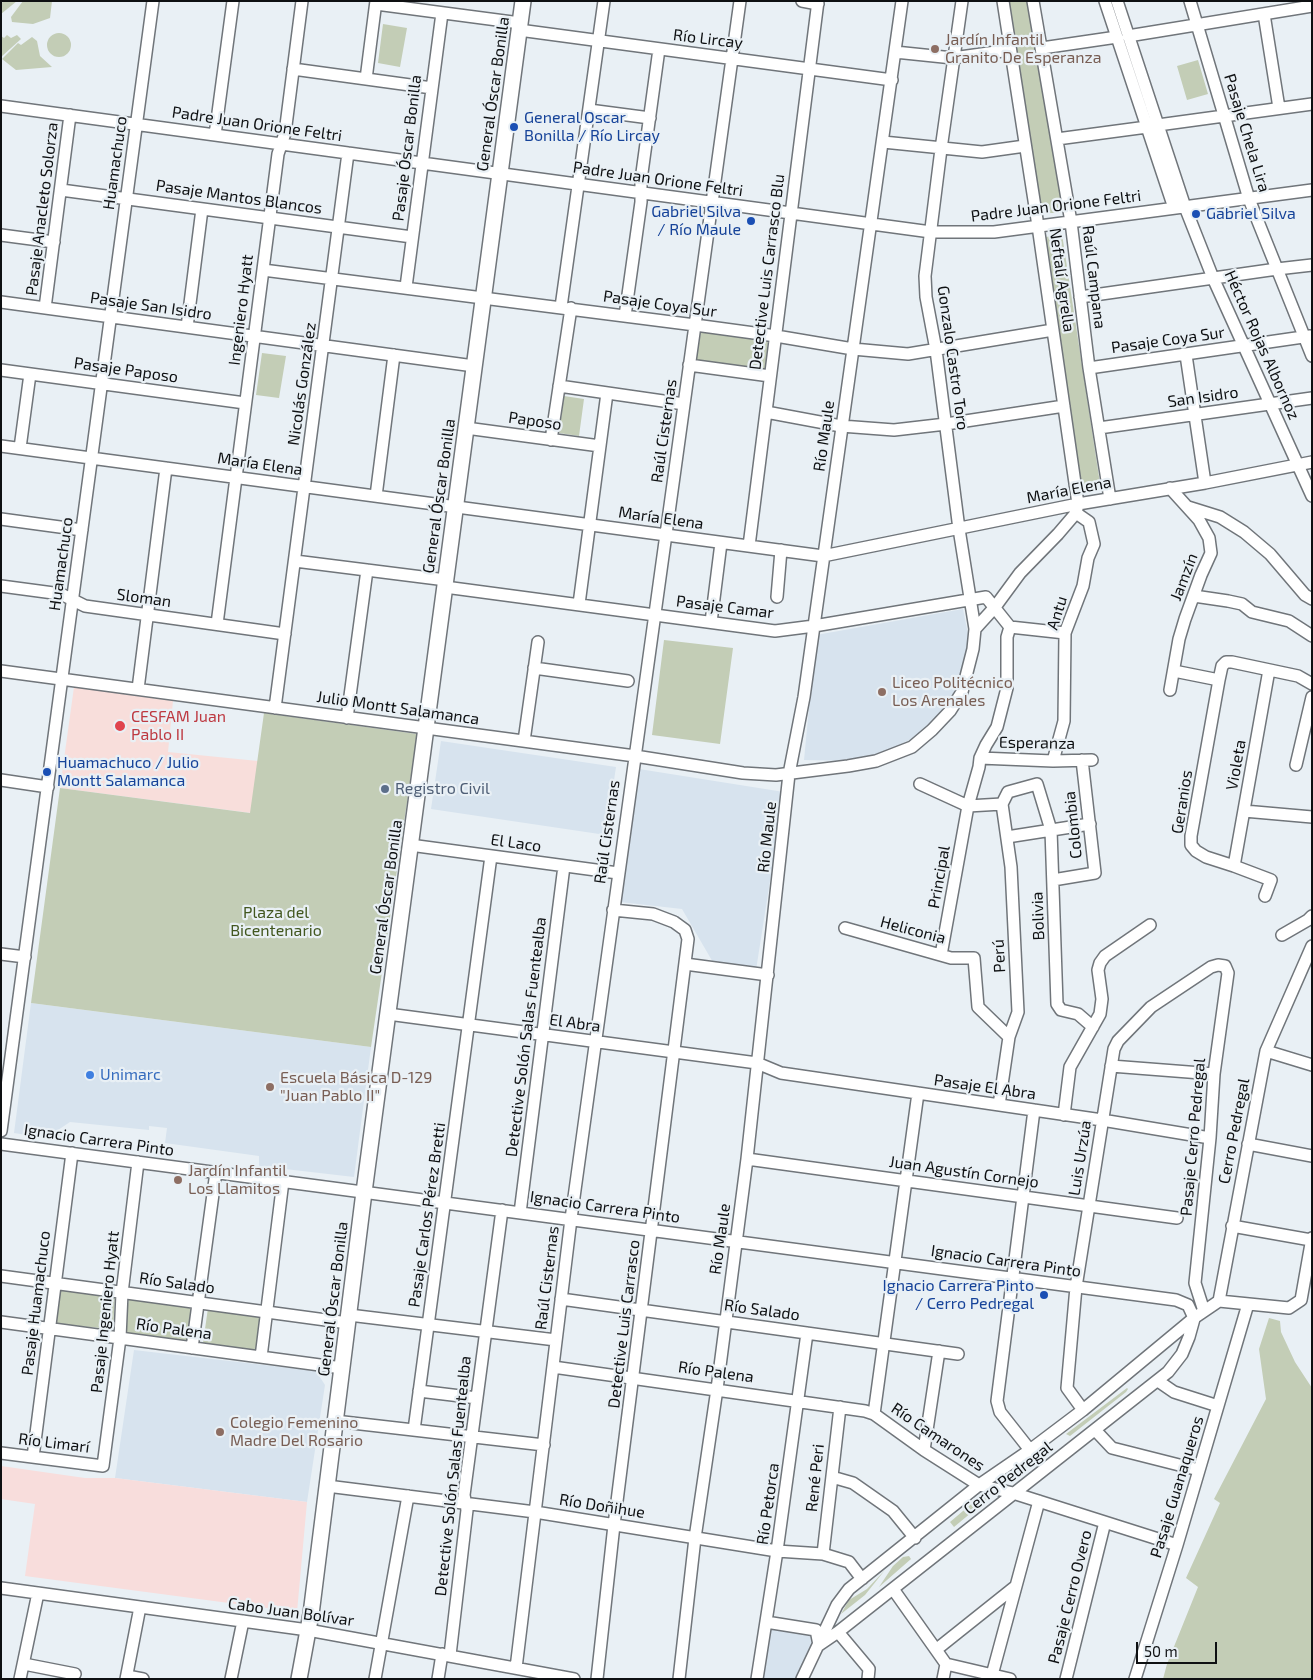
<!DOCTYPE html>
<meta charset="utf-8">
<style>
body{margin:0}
#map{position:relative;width:1313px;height:1680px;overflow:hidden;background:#e9f0f5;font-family:"Exo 2",sans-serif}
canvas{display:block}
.frame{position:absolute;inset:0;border:2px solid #0e1012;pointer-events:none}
.scale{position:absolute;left:1136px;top:1642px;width:81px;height:22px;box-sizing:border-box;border:2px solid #0e1012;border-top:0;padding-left:6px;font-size:15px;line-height:18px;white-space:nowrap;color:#0e1012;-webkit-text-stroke:4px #e9f0f5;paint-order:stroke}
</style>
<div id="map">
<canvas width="1313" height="1680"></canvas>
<div class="frame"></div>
<div class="scale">50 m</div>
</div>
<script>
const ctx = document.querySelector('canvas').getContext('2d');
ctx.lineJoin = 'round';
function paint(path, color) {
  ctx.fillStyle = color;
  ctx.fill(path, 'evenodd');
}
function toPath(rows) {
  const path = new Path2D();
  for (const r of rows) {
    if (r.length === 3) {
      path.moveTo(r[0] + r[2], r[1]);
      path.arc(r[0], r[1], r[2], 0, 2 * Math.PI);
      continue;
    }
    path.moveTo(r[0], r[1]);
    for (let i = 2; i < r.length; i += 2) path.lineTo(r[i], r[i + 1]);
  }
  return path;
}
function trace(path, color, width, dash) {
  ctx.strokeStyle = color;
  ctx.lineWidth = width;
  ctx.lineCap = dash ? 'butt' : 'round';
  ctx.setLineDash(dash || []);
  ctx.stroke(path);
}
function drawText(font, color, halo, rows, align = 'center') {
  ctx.font = font + ' "Exo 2",sans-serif';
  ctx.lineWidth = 4.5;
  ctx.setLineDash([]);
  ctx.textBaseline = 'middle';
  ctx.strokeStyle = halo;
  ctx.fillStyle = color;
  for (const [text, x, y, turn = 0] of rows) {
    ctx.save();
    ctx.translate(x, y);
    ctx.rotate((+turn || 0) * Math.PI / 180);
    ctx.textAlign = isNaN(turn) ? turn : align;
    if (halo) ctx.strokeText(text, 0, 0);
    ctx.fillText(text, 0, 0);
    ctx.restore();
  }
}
const built = toPath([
 [963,609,970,644,961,677,946,708,917,736,882,754,849,761,804,760,816,635],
 [441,741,616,767,606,835,431,809],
 [639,769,784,792,756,970,714,964,682,909,620,902],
 [31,1003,371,1047,354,1177,259,1166,259,1156,165,1143,167,1128,149,1126,149,1130,70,1122,46,1138,14,1133],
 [134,1350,316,1371,325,1385,307,1502,115,1478],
 [769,1625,814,1632,816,1640,795,1679,762,1679]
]);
const industrial = toPath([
 [1,1466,85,1478,115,1478,307,1502,297,1612,25,1576,35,1504,1,1499]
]);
const medical = toPath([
 [74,687,173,701,168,752,258,761,251,813,60,788]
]);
const green = toPath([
 [5,1,17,1,1,14,1,3],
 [23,1,52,1,50,18,33,24,12,22,11,17],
 [1007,1,1028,1,1062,208,1057,213,1044,213,1040,206],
 [383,24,407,28,400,67,378,63],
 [59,45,12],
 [7,35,11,38,17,35,21,39,1,57,1,36,4,38],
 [32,37,37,41,40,56,52,67,16,70,2,59,18,43,21,45],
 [1198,60,1208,94,1187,100,1177,66],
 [1062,234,1101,490,1082,493,1046,237],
 [701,331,768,340,765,370,696,361],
 [262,353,286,356,279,398,256,395],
 [564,396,584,399,579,436,559,433],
 [664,640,733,648,720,744,652,735],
 [264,713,417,734,371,1047,31,1003,60,788,250,813],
 [60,1290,115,1295,113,1329,55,1324],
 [129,1298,191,1305,188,1341,124,1333],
 [208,1308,263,1314,257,1351,203,1343],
 [1269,1318,1280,1321,1281,1332,1295,1362,1312,1388,1312,1679,1163,1679,1167,1664,1198,1587,1186,1578,1220,1503,1214,1499,1266,1399,1259,1349],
 [1127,1388,1128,1389,1126,1392,1070,1436,1066,1434],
 [1031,1459,1034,1463,1017,1476,1010,1481,1005,1479,1017,1472],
 [983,1494,988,1495,989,1498,954,1527,950,1522],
 [909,1556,911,1559,879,1587,893,1566,903,1557],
 [885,1570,865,1595,841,1614,849,1600,867,1589]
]);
const minor = toPath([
 [802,1,818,4],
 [1033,1,1071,222,1089,368,1110,499],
 [1105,1,1174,208],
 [1117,1,1185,207,1213,278,1312,496],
 [1190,1,1249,199,1312,356],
 [376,4,520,23],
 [1264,14,1279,108],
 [519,30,892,80],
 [1128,36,1312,6],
 [1042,48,1117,37],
 [895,52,953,58,1010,50],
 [293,69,432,88],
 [366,79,376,1],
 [1,106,931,232,994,232,1312,190],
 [589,110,650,118],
 [1158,125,1312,104],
 [215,135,233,1],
 [1057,139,1147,127],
 [883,142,982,152,1025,146],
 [61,190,412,237],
 [1,235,54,242],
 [263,270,695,325,776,336,853,349,908,354,1053,330],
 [406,287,442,13],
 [1080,297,1277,269,1312,265],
 [1,302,474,366],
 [561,307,604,1],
 [45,308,70,115],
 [625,316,641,202,641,180,659,49],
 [187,327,202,209],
 [1186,355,1205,483],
 [689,365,770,376],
 [1089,368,1310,336],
 [1,370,245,403],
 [559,386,684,404],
 [766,412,841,426,894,430,946,424,1064,406],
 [466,428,600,446],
 [1099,428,1312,398],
 [551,440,571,308],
 [1,446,823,556,1078,504,1205,483,1312,462],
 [20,448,30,374],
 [1170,488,1199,520,1209,538,1211,553,1201,575,1185,619,1179,639,1170,690],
 [376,496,394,355],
 [1188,507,1220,517,1244,532,1270,554,1305,595,1312,599],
 [1,519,82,530],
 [749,546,818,1],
 [295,561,446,580],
 [1,586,61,594,85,606,285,634],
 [445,587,775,631,814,626,986,597,1010,627,1065,633],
 [1194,596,1228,601,1242,604,1252,612,1289,621,1312,636],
 [777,597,781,550],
 [579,604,607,393],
 [711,622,721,543],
 [217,624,278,154,285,133,302,1],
 [975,629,995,607,1020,573,1058,534,1076,513,1078,504,1038,226,1003,1],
 [534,668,628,681],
 [1,671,635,756,743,773,776,775,848,766,876,761,912,747,932,730,950,711,962,692,973,649,975,629,959,529,936,350,926,297,925,276,941,149,962,1],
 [1174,671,1219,680],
 [138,689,166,468],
 [275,708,348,153],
 [347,718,367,570],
 [524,741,538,642],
 [980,758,1053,761,1092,760],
 [1053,761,1064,721,1065,633,1083,586,1088,558,1094,544,1089,522,1076,513],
 [1296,765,1312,697],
 [1,780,48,787],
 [920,784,968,806,1002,804,1008,792,1037,784,1051,830,1057,1004,1061,1010,1078,1014,1093,1027],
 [1244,811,1312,817],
 [1007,837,1090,824],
 [410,845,618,873],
 [1234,866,1269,670],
 [1053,880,1095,873,1082,760],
 [1265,896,1271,880,1234,866,1206,857,1196,851,1191,845,1191,836,1219,680,1222,666,1226,662,1232,662,1298,676,1312,684],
 [845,928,951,958,974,958,978,1007,1009,1037],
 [1282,935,1308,920,1312,916],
 [1,954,25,957],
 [941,955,968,806,979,767,980,758,986,745,997,727,1007,688,1007,637,1010,627],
 [685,964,768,975],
 [388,1014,757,1063,781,1073,1102,1120,1210,1138],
 [1266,1051,1312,1065],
 [1111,1066,1214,1074],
 [999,1105,1009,1037,1018,1012,1011,867,1002,804],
 [1064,1115,1070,1067,1100,1014,1102,999,1098,970,1100,963,1105,956,1150,925],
 [1,1131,153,1],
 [1,1144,1176,1300,1188,1305,1194,1318],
 [1248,1144,1312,1156],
 [747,1159,1177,1218],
 [520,1213,564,866],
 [1232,1226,1311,1240],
 [1,1276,348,1323],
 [561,1299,958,1354],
 [1219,1301,1289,1308,1301,1300,1312,1238],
 [349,1315,556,1340],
 [1,1322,342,1368],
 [192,1348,216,1172],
 [261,1357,283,1181],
 [553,1367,865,1411,874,1414,924,1450,979,1485,1013,1493,1177,1545],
 [1158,1381,1174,1392,1218,1406],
 [419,1391,477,1398],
 [1083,1410,1067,1388,1076,1287,1114,1049,1118,1041,1151,1007,1211,967,1218,965,1225,966,1228,973,1214,1074,1210,1138,1195,1283,1204,1311],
 [874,1414,918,1093],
 [335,1421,544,1445],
 [414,1430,491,856],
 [1096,1431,1112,1448,1199,1470],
 [924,1450,939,1351],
 [1030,1450,1000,1412,997,1401,1034,1110],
 [1,1453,103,1466,120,1338,122,1293,138,1162],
 [33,1457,72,1153],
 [832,1477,853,1483,893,1511,915,1538],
 [327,1486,535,1512,777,1551,823,1554,849,1562,862,1579],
 [823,1554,840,1407],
 [1,1588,308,1630,574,1679],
 [893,1589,946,1664,1010,1679],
 [766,1622,816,1630,819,1645],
 [838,1632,869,1669,868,1679],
 [819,1645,838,1632,1168,1372,1182,1354,1189,1337,1194,1319],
 [937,1649,1016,1586],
 [450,1655,467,1510,464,1495,502,1210],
 [24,1664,75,1674],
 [516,1668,571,1219,740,1],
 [992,1675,1039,1501],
 [127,1676,143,1679],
 [20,1679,38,1593],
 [126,1679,140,1607],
 [231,1679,243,1621],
 [375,1679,408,1496],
 [438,1679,442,1654],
 [597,1679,614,1525,688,939,685,930,674,922,653,914,613,910],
 [679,1679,695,1538,717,1389,747,1159,789,774,804,697,902,1],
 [757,1679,777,1551,807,1333],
 [802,1679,837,1605,849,1589,979,1485,1030,1450,1083,1410,1194,1318,1219,1301,1266,1051,1312,946],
 [943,1679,946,1664],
 [1066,1679,1105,1522],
 [1135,1679,1177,1545,1248,1304]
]);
const major = toPath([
 [299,1679,311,1614,364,1192,523,1]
]);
const markers = [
 [935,49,5,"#8d6e63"],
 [514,127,5,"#1a4fb4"],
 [1196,214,5,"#1a4fb4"],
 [751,221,5,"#1a4fb4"],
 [882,692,5,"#8d6e63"],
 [120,726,6,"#e0444e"],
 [47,772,5,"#1a4fb4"],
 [385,789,5,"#5c6f8a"],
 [90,1075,5,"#3f7fe0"],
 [270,1087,5,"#8d6e63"],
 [178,1180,5,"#8d6e63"],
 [1044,1295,5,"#1a4fb4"],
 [220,1432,5,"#8d6e63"]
];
const streetNames = [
 ["Río Lircay",708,39,7],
 ["General Óscar Bonilla",493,94,-82],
 ["Padre Juan Orione Feltri",257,124,8],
 ["Pasaje Chela Lira",1247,133,73],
 ["Pasaje Óscar Bonilla",407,148,-83],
 ["Huamachuco",115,163,-82],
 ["Padre Juan Orione Feltri",658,179,8],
 ["Pasaje Mantos Blancos",239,197,8],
 ["Padre Juan Orione Feltri",1056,206,-7],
 ["Pasaje Anacleto Solorza",42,209,-83],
 ["Detective Luis Carrasco Blu",767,272,-83],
 ["Raúl Campana",1094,277,83],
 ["Neftalí Agrella",1062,280,82],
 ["Pasaje Coya Sur",660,304,8],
 ["Pasaje San Isidro",151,306,8],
 ["Ingeniero Hyatt",241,310,-83],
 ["Pasaje Coya Sur",1168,340,-8],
 ["Héctor Rojas Albornoz",1262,345,66],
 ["Gonzalo Castro Toro",953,358,82],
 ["Pasaje Paposo",126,370,8],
 ["Nicolás González",302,384,-82],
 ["San Isidro",1203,397,-8],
 ["Paposo",535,421,8],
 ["Raúl Cisternas",664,431,-82],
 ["Río Maule",824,436,-82],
 ["María Elena",260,464,8],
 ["María Elena",1069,490,-11],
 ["General Óscar Bonilla",439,496,-82],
 ["María Elena",661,518,8],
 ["Huamachuco",61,564,-82],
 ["Jamzín",1184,577,-69],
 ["Sloman",144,598,8],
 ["Pasaje Camar",725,607,7],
 ["Antu",1057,613,-73],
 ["Julio Montt Salamanca",398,708,8],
 ["Esperanza",1037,743,1],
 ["Violeta",1236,765,-80],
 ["Geranios",1182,802,-81],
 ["Colombia",1073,825,-96],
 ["Raúl Cisternas",607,832,-82],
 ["Río Maule",767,837,-84],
 ["El Laco",516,843,8],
 ["Principal",939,877,-80],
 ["General Óscar Bonilla",386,897,-82],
 ["Bolivia",1038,916,-92],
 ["Heliconia",913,930,15],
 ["Perú",999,956,-93],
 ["El Abra",575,1023,8],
 ["Detective Solón Salas Fuentealba",526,1037,-83],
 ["Pasaje El Abra",985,1087,8],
 ["Cerro Pedregal",1234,1131,-79],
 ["Pasaje Cerro Pedregal",1193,1137,-85],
 ["Ignacio Carrera Pinto",99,1140,8],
 ["Luis Urzúa",1080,1158,-81],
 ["Juan Agustín Cornejo",964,1172,8],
 ["Ignacio Carrera Pinto",605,1207,8],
 ["Pasaje Carlos Pérez Bretti",427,1215,-82],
 ["Río Maule",720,1239,-82],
 ["Ignacio Carrera Pinto",1006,1261,8],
 ["Raúl Cisternas",547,1278,-83],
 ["Río Salado",177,1283,8],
 ["General Óscar Bonilla",333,1299,-83],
 ["Pasaje Huamachuco",36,1303,-83],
 ["Río Salado",762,1310,8],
 ["Pasaje Ingeniero Hyatt",105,1312,-84],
 ["Detective Luis Carrasco",624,1324,-83],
 ["Río Palena",174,1329,8],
 ["Río Palena",716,1372,8],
 ["Río Camarones",938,1437,34],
 ["Río Limarí",54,1443,7],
 ["Detective Solón Salas Fuentealba",453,1476,-84],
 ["René Peri",815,1478,-84],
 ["Cerro Pedregal",1008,1478,-38],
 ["Pasaje Guanaqueros",1177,1487,-73],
 ["Río Petorca",768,1504,-82],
 ["Río Doñihue",602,1506,9],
 ["Pasaje Cerro Overo",1070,1597,-76],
 ["Cabo Juan Bolívar",291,1612,8]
];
const educationNames = [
 ["Jardín Infantil",945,40],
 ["Granito De Esperanza",945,58],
 ["Liceo Politécnico",892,683],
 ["Los Arenales",892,701],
 ["Escuela Básica D-129",280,1078],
 ["\"Juan Pablo II\"",280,1096],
 ["Jardín Infantil",188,1171],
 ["Los Llamitos",188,1189],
 ["Colegio Femenino",230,1423],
 ["Madre Del Rosario",230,1441]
];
const transitNames = [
 ["General Oscar",524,118],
 ["Bonilla / Río Lircay",524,136],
 ["Gabriel Silva",741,212,"right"],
 ["/ Río Maule",741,230,"right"],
 ["Gabriel Silva",1206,214],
 ["Huamachuco / Julio",57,763],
 ["Montt Salamanca",57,781],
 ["Ignacio Carrera Pinto",1034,1286,"right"],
 ["/ Cerro Pedregal",1034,1304,"right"]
];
const healthNames = [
 ["CESFAM Juan",131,717],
 ["Pablo II",131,735]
];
const serviceNames = [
 ["Registro Civil",395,789]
];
const parkNames = [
 ["Plaza del",276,913],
 ["Bicentenario",276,931]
];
const shopNames = [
 ["Unimarc",100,1075]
];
paint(built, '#d7e3ee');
paint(industrial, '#f8dddc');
paint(medical, '#f8dedb');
paint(green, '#c3cdb6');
trace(minor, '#70757a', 14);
trace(major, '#70757a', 18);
trace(minor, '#fff', 11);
trace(major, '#fff', 15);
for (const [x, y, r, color] of markers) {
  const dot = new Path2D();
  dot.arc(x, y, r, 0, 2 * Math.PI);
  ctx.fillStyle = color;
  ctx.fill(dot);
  trace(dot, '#e9f0f5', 2);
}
drawText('16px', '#0e1012', '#e9f0f5', streetNames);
drawText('16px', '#785e54', '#e9f0f5', educationNames, 'left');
drawText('16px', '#164399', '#e9f0f5', transitNames, 'left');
drawText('16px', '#be3a42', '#e9f0f5', healthNames, 'left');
drawText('16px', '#4e5e75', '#e9f0f5', serviceNames, 'left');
drawText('16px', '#42571f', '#e9f0f5', parkNames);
drawText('16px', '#366cbe', '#e9f0f5', shopNames, 'left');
</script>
